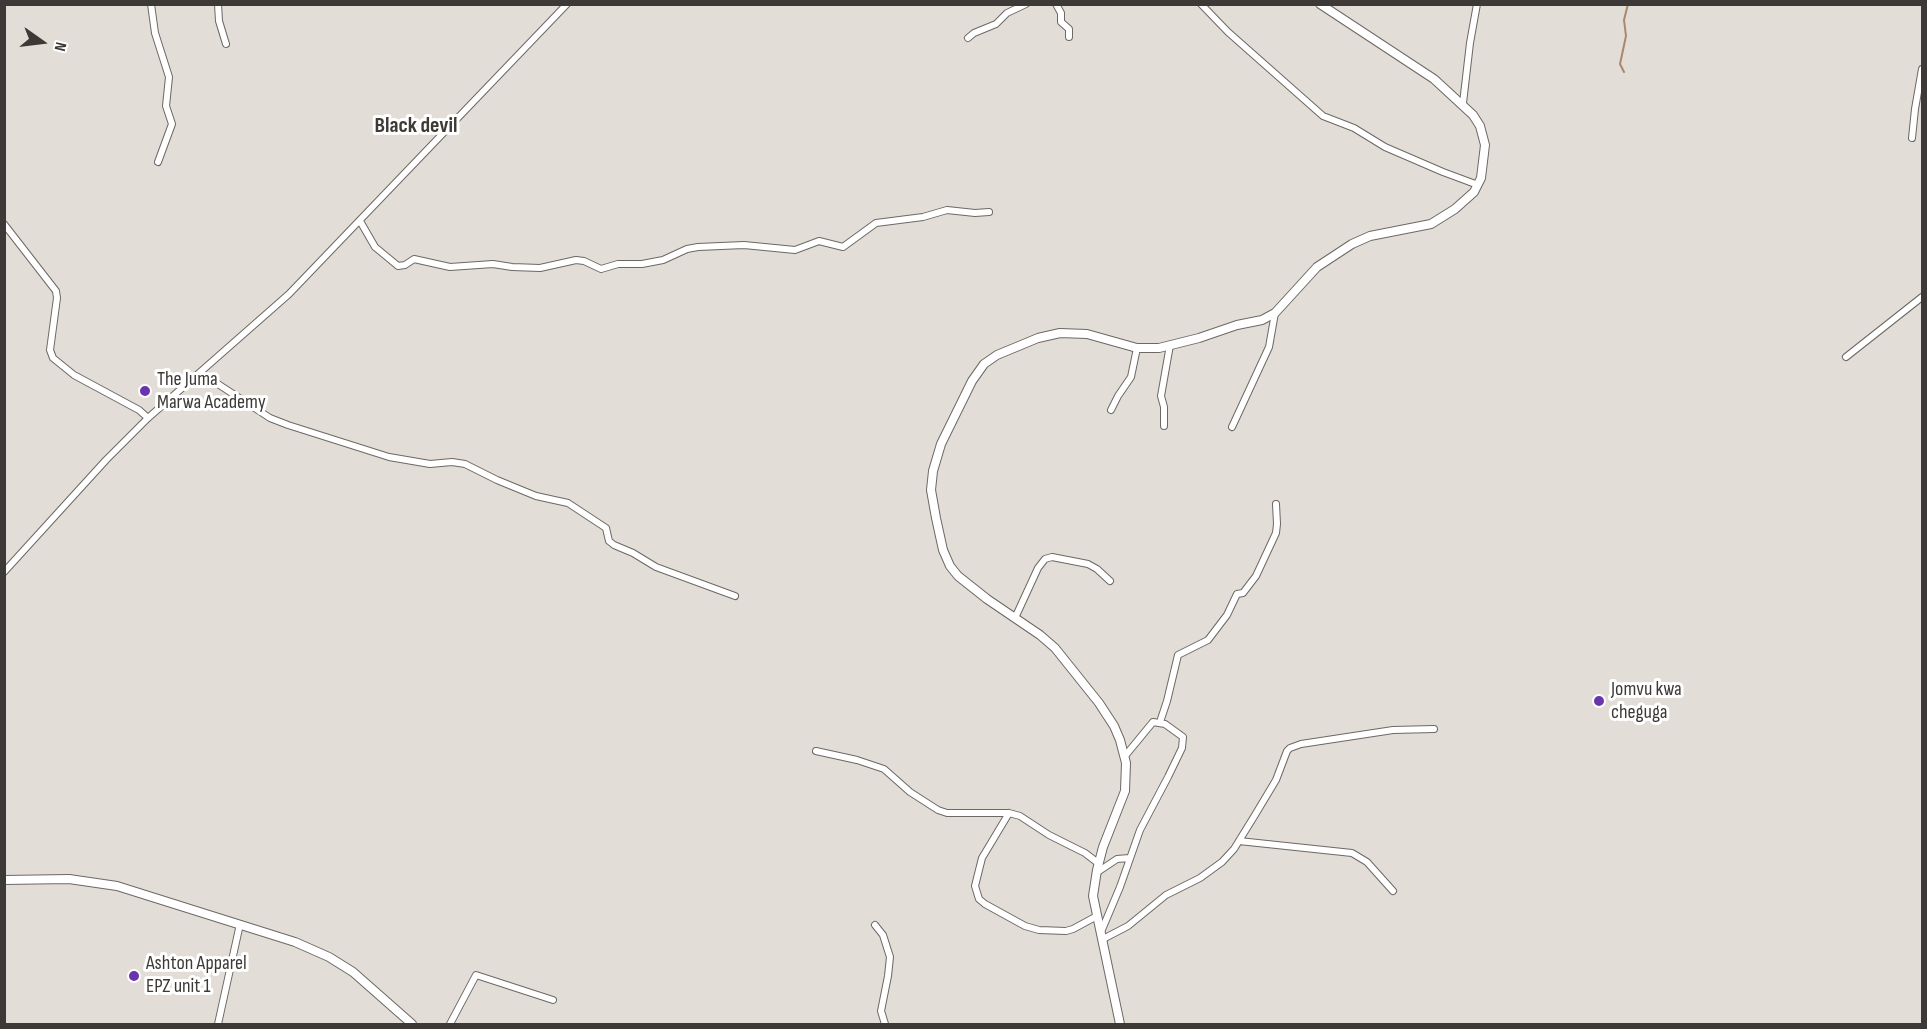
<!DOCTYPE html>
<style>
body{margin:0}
#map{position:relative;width:1927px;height:1029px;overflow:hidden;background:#e3ddd8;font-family:"Sofia Sans Condensed",sans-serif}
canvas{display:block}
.frame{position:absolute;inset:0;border:6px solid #3c3937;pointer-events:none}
.north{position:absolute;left:12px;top:12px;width:60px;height:60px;-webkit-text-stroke:4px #fff;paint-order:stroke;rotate:104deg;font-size:16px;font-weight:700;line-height:24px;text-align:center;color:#3c3937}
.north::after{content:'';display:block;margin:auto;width:21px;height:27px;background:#3c3937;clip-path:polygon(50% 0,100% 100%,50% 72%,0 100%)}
</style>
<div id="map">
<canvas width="1927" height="1029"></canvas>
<div class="frame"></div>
<div class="north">N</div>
</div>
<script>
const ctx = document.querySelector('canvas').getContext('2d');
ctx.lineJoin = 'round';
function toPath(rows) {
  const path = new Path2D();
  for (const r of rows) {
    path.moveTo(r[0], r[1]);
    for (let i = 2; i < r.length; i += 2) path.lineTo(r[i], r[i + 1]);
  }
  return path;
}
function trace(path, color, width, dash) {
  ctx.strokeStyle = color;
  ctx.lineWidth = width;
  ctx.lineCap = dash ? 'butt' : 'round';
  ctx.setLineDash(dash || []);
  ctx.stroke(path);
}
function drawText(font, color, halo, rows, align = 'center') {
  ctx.font = font + ' "Sofia Sans Condensed",sans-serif';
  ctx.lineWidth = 6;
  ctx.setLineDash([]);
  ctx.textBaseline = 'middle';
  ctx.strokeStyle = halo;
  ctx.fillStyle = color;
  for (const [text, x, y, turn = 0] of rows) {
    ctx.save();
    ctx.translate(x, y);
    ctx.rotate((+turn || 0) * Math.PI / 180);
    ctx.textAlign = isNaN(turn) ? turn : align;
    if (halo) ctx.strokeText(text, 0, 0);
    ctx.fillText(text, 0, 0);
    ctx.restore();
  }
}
const stream = toPath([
 [1624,72,1620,64,1626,36,1624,20,1628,4]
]);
const minor = toPath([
 [151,4,155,33,169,77,166,106,172,124,158,162],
 [218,4,219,21,226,44],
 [1056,4,1061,13,1061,22,1069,29,1069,37],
 [1201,4,1228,32,1323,116,1354,128,1385,147,1443,172,1478,185],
 [968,38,974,33,996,24,1007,13,1026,4],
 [1463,103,1470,43,1477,4],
 [1912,138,1915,109,1922,69],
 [360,221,375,247,398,266,405,265,414,259,450,267,493,264,512,267,540,268,576,260,584,261,601,269,618,264,642,264,663,260,687,249,698,247,744,245,795,250,819,241,843,247,876,223,923,217,947,210,975,213,989,212],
 [4,224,56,291,57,298,50,350,53,358,74,375,139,410,148,418],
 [1846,357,1922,297],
 [201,373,270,418,288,425,389,457,430,464,452,462,465,464,497,480,536,496,568,503,606,528,609,541,614,545,633,553,656,567,735,596],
 [1111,410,1118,396,1131,377,1137,348],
 [1164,426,1164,407,1161,396,1170,345],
 [1232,427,1269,347,1275,313],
 [4,572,106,460,148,418,289,294,567,4],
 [1015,618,1038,568,1045,559,1052,557,1088,564,1097,569,1110,581],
 [1160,722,1167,701,1178,655,1208,640,1227,615,1237,594,1243,593,1256,576,1276,533,1277,524,1276,504],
 [816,751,857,760,884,769,910,792,938,810,947,813,1009,813,1020,816,1049,835,1085,853,1098,863],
 [1009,813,982,858,975,886,979,899,985,904,1025,926,1039,930,1066,931,1073,929,1097,916],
 [1239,841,1352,853,1367,862,1393,891],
 [1096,873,1117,859,1129,858],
 [875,925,883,935,890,957,888,976,881,1011,885,1024],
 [1101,932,1120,887,1140,830,1168,777,1182,748,1183,737,1165,724,1153,722,1125,756],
 [1103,939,1128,926,1166,895,1200,878,1222,862,1234,849,1255,815,1276,780,1287,751,1290,748,1301,744,1393,730,1434,729],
 [218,1024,240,924],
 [450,1024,476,975,553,1000]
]);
const secondary = toPath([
 [4,880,69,879,117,886,295,942,329,957,353,972,412,1024],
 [1120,1024,1093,896,1097,870,1103,847,1125,791,1126,763,1120,740,1114,726,1099,703,1055,648,1040,635,987,599,958,576,950,566,943,550,936,518,931,490,933,471,941,444,972,381,984,364,997,355,1038,338,1060,333,1087,334,1137,348,1159,348,1199,338,1237,325,1262,320,1275,313,1317,267,1352,244,1370,236,1431,224,1455,209,1474,192,1481,178,1485,145,1480,126,1473,115,1434,79,1320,4]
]);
const markers = [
 [145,391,6,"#6a35ac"],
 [1599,701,6,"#6a35ac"],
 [134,976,6,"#6a35ac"]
];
const poiNames = [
 ["The Juma",157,380],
 ["Marwa Academy",157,403],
 ["Jomvu kwa",1611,690],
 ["cheguga",1611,713],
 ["Ashton Apparel",146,964],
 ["EPZ unit 1",146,987]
];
const quarterNames = [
 ["Black devil",416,126]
];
trace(stream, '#a8896e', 2);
trace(minor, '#6d6864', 8);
trace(secondary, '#6d6864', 10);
trace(minor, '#fff', 6);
trace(secondary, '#fff', 8);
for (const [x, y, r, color] of markers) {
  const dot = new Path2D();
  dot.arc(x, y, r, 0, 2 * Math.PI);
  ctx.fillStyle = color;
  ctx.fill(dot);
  trace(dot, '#fff', 2);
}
drawText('20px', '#3c3937', '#fff', poiNames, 'left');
drawText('bold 22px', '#3e3a36', '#fff', quarterNames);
</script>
